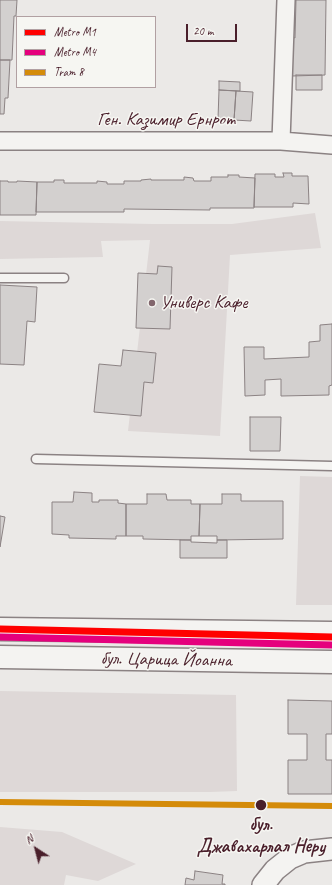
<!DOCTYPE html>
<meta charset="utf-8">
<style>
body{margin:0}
#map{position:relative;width:332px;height:885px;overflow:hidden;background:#ebe9e7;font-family:Caveat,sans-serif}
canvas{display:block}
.legend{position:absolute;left:16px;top:16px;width:140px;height:72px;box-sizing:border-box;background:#f6f6f2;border:1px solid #b1a0a2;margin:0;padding:5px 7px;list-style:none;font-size:12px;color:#4a1f2b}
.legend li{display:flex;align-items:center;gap:8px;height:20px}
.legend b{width:20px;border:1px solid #b1a0a2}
.north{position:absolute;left:16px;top:829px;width:40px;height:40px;-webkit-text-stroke:3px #f6f6f2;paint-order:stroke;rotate:324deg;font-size:11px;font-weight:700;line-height:16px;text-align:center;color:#4a1f2b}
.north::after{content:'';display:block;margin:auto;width:14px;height:18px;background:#4a1f2b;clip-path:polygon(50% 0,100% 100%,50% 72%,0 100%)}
.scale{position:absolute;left:186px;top:24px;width:51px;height:18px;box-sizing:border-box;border:2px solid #4a1f2b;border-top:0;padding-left:5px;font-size:12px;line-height:14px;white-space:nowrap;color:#4a1f2b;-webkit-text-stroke:3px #f6f6f2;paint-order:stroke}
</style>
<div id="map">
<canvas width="332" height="885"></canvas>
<ul class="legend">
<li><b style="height:5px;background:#f00"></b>Metro M1</li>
<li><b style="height:5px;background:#e5007d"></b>Metro M4</li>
<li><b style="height:5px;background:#d48b09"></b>Tram 8</li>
</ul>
<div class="north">N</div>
<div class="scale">20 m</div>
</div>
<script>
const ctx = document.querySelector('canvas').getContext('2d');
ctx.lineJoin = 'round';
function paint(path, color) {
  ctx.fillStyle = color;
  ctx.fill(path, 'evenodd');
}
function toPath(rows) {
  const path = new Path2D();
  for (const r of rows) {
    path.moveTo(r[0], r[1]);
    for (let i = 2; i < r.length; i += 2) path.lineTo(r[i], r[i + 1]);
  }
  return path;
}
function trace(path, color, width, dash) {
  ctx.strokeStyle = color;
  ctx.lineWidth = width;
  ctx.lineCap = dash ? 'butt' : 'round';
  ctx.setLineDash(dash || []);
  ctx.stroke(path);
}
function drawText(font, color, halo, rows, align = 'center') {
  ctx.font = font + ' Caveat,sans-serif';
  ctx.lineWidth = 3;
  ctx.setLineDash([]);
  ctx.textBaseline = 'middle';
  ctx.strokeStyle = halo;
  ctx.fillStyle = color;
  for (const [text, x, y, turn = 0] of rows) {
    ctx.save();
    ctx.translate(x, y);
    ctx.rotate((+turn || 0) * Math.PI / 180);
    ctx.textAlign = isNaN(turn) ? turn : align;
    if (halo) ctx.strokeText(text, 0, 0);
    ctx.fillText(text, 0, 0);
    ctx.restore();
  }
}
const green = toPath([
 [315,213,321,248,230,255,220,436,128,431,150,240,101,241,103,257,0,259,0,221,152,224,232,224],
 [300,476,332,477,332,605,296,605],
 [0,691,236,695,237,791,210,792,0,792],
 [0,827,62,832,136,864,98,881,66,875,64,885,0,885]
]);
const building = toPath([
 [0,0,17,0,16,16,14,16,12,60,0,60,0,0],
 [296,0,326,0,325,75,292,76,293,37,295,38,296,0],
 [0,60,10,60,8,98,5,98,4,114,0,114,0,60],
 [296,75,322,75,322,90,296,90,296,75],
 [219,81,240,82,240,91,219,90,219,81],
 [219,90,236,91,234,120,218,119,219,90],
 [236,91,253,92,251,121,234,120,236,91],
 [283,173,292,173,292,176,308,176,309,204,293,203,293,207,254,207,255,174,275,174,275,177,284,177,283,173],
 [228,175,239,175,239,177,255,178,254,208,210,208,210,210,124,209,124,212,36,212,37,182,54,182,54,180,64,180,64,183,97,183,97,181,107,182,107,184,124,184,124,181,141,181,141,180,151,179,151,180,184,180,184,177,193,178,194,181,211,181,211,177,228,177,228,175],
 [0,181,8,181,8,182,17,182,17,181,37,182,36,215,0,215,0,181],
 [158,266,172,267,170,329,136,328,138,273,157,274,158,266],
 [0,285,37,287,35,322,27,321,24,365,0,364,0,285],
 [332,324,332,385,329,386,329,395,281,396,281,379,265,380,265,395,245,396,244,347,264,347,264,359,309,357,309,342,320,341,320,325,332,324],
 [123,350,156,353,153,383,144,382,141,416,94,412,99,364,121,366,123,350],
 [250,417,281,417,280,451,250,451,250,417],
 [74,492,92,493,92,502,99,502,99,500,118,500,118,503,126,504,126,536,116,536,116,539,69,538,69,535,52,534,52,502,73,502,74,492],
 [147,494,166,494,167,500,191,500,191,504,200,504,199,536,191,536,191,540,143,539,143,536,126,536,126,504,147,504,147,494],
 [222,494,241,494,241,501,283,501,283,539,217,540,217,536,199,536,200,504,222,504,222,494],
 [0,516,5,517,0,547,0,516],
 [180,540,191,540,191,542,217,543,217,540,227,540,227,558,180,558,180,540],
 [288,700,332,701,332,734,326,734,326,760,332,760,332,794,288,794,288,760,307,760,307,734,288,734,288,700],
 [195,871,223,875,222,884,225,884,225,885,185,885,186,878,194,880,195,871]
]);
const service = toPath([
 [0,278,64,278],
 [36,459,332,466]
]);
const minor = toPath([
 [0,141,281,141,332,145],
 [281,141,286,0]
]);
const tertiary = toPath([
 [263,885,275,870,290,858,304,852,332,849]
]);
const primary = toPath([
 [0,629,332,633],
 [0,657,332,662]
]);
const tram1 = toPath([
 [0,802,332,806]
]);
const metro1 = toPath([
 [0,629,332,637]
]);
const metro2 = toPath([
 [0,637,332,645]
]);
const markers = [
 [152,303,4,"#82666d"],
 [261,805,6,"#4a1f2b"]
];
const streetNames = [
 ["Ген. Казимир Ернрот",166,120],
 ["бул. Царица Йоанна",166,660,1]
];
const poiNames = [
 ["Универс Кафе",160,303]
];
const stopNames = [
 ["бул.",261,825],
 ["Джавахарлал Неру",261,847]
];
paint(green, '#ded8d7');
paint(building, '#d3d0cf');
trace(building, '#8b8283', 1);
trace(service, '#8b8283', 11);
trace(minor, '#8b8283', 20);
trace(tertiary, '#8b8283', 24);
trace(primary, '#8b8283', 25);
trace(service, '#f4f3f1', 8);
trace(minor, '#f4f3f1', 17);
trace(tertiary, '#f4f3f1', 21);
trace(primary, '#f4f3f1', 22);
trace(tram1, '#d48b09', 6);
trace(metro1, '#f00', 7);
trace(metro2, '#e5007d', 7);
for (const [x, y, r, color] of markers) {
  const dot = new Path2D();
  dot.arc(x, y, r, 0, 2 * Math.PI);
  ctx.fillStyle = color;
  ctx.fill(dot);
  trace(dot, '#f6f6f2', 1.5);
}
drawText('19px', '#4a1f2b', '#f6f6f2', streetNames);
drawText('19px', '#4a1f2b', '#f6f6f2', poiNames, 'left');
drawText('bold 19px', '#4a1f2b', '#f6f6f2', stopNames);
</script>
